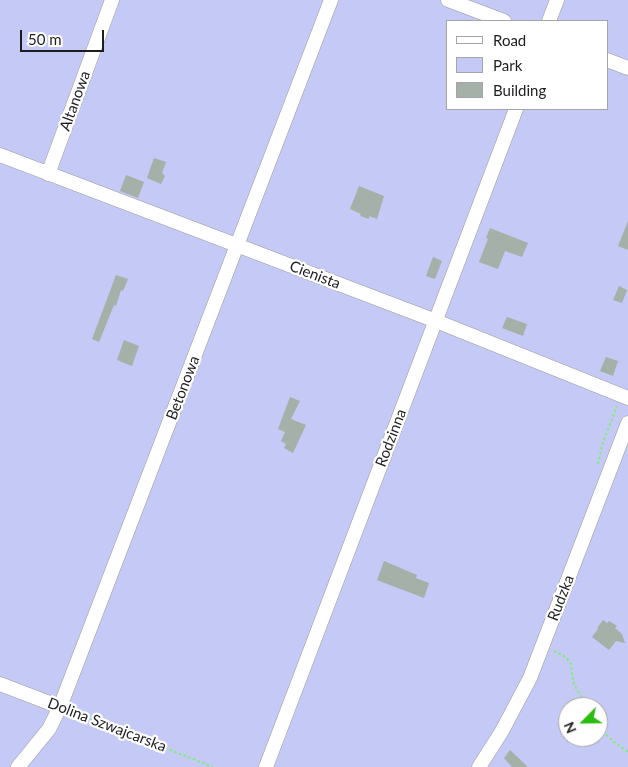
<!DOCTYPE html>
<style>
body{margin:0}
#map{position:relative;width:628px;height:767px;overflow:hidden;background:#e5eeea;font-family:Lato,sans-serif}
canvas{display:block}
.legend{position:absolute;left:446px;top:20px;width:162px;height:90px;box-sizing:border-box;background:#fff;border:1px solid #a5a5a5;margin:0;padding:6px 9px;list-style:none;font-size:15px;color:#1e1e1e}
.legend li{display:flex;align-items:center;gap:10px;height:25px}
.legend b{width:25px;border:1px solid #a5a5a5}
.north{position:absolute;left:558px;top:697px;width:50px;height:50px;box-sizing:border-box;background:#fff;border:1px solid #a5a5a5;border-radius:50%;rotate:247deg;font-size:14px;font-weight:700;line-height:20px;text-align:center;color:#1e1e1e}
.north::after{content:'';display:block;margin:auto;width:18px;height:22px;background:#2abd10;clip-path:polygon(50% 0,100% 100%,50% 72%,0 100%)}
.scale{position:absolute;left:20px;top:30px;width:84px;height:22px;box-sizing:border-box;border:2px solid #1e1e1e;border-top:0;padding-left:6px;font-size:15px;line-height:18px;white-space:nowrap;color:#1e1e1e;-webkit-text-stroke:4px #fff;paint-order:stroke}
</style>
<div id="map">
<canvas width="628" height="767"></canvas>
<ul class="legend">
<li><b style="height:6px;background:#fff"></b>Road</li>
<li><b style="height:14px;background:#c5c9f5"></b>Park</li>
<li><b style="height:14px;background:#a4b0a8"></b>Building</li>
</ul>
<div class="north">N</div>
<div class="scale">50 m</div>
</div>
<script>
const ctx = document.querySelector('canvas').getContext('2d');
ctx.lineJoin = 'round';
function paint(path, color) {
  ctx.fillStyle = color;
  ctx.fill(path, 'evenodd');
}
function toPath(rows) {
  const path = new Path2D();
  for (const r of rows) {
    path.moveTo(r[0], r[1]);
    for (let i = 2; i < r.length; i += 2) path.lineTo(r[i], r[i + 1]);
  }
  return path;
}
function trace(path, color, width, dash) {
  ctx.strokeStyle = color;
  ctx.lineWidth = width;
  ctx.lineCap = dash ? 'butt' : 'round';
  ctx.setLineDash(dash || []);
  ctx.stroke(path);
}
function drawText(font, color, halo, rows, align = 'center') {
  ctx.font = font + ' Lato,sans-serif';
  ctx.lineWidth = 4.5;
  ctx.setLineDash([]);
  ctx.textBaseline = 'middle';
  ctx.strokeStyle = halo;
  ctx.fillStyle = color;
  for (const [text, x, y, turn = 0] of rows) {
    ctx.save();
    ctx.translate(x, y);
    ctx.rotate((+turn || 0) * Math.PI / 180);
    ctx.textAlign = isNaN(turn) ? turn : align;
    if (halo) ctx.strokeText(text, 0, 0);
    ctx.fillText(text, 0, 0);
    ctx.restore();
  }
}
const park = toPath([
 [0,0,628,0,628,767,0,767],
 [447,21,607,21,607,109,447,109],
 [568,707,598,707,598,737,568,737]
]);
const building = toPath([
 [154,158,166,162,162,173,165,176,161,184,147,178],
 [126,175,144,182,138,198,120,191],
 [359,186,384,196,377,219,369,216,369,219,360,216,361,214,350,209],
 [628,221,628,250,618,246],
 [490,228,528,243,522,257,505,251,498,269,479,262,488,239,486,238],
 [433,257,442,261,435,279,426,276],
 [116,275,128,279,123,291,121,290,116,306,114,305,99,342,92,339],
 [619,286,627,290,622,303,613,300],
 [507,317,527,324,523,336,502,328],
 [124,340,139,346,132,366,117,360],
 [606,357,618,361,613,376,600,371],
 [290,397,300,401,291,419,306,425,293,453,284,448,286,444,281,441,285,432,278,429],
 [384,561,417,575,416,578,429,583,424,598,377,580],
 [603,620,607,623,609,621,617,626,615,628,622,634,625,643,616,641,609,650,592,637,598,629,597,628],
 [510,750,528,767,512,767,504,758]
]);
const path = toPath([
 [598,464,602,445,617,406],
 [554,651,564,656,568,660,571,664,573,681,576,688,588,707],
 [72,711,213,767],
 [598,722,606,734,614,742,628,752]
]);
const minor = toPath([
 [448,0,504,21],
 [549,21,557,0],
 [607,60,628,68],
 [0,155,436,321,628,398],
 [48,174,112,0],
 [0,684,60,707],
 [18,767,49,729,60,707,331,0],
 [266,767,516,109],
 [479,767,502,731,530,678,628,423]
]);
const streetNames = [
 ["Altanowa",75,101,-70],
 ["Cienista",315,275,21],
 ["Betonowa",183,388,-69],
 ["Rodzinna",391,438,-69],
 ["Rudzka",561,598,-69],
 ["Dolina Szwajcarska",107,725,21]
];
paint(park, '#c5c9f5');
paint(building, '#a4b0a8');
trace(minor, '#9b9b9b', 15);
trace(path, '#7bef76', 2, [2.5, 2.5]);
trace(minor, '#fff', 14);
drawText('15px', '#1e1e1e', '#fff', streetNames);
</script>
